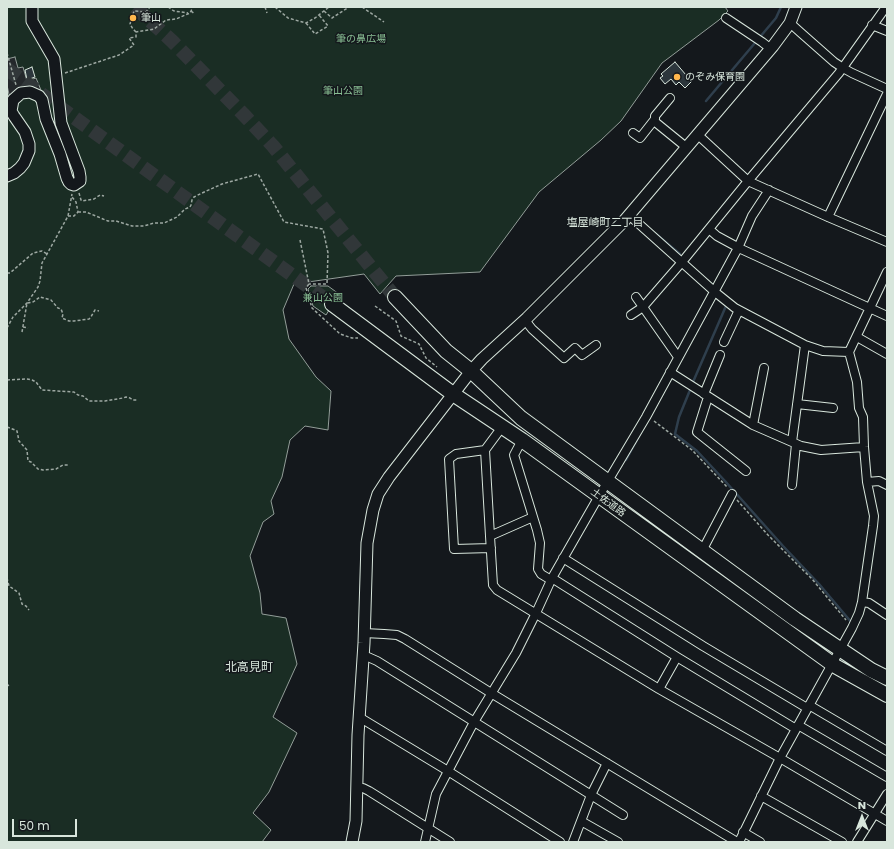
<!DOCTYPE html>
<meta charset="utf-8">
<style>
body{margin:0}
#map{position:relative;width:894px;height:849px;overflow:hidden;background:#14181c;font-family:Poppins,sans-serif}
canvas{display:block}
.frame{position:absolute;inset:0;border:8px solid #d8e6dc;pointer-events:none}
.north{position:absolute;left:842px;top:797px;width:40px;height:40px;-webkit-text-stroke:3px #14181c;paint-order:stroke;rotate:0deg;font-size:11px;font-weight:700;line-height:16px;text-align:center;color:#d8e6dc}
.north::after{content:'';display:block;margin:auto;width:14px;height:18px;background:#d8e6dc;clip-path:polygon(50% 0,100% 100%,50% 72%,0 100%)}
.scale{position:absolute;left:12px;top:819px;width:65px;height:18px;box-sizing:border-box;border:2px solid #d8e6dc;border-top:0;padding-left:5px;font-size:12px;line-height:14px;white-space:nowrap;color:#d8e6dc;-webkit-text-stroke:3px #14181c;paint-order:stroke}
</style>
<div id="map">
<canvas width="894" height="849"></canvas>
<div class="frame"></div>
<div class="north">N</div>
<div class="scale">50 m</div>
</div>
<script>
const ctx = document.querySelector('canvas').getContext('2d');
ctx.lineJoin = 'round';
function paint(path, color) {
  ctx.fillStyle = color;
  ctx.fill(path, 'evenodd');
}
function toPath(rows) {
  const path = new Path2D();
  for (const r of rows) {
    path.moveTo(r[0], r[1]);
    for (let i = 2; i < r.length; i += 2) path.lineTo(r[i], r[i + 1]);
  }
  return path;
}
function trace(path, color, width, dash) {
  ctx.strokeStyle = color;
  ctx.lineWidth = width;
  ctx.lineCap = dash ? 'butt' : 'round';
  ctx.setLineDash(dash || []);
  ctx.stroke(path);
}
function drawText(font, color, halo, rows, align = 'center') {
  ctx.font = font + ' Poppins,"Noto Sans JP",sans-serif';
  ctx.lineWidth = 3;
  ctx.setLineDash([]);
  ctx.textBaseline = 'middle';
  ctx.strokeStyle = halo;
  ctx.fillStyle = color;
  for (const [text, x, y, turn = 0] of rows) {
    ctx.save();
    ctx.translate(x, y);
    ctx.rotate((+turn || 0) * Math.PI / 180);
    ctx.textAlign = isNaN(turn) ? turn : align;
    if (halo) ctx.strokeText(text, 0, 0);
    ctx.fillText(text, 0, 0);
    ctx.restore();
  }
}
const green = toPath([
 [7,7,725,7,728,11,719,20,662,63,621,121,601,140,539,192,480,272,396,276,380,294,364,274,294,284,283,310,289,339,316,377,331,391,328,430,305,426,290,440,282,477,271,501,274,514,263,522,250,556,260,593,262,614,286,618,297,664,273,717,297,733,269,792,253,813,271,830,262,842,7,842,7,7],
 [311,286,328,286,339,294,326,315,313,306,308,289,311,286]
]);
const parking = toPath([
 [15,57,18,68,23,67,27,81,36,78,43,95,10,99,7,85,7,59,15,57]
]);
const stream = toPath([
 [706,101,776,18,781,7],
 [656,234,680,254],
 [693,382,726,306],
 [690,390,679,417,675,434,697,451,725,481,783,546,819,584,852,623],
 [626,460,640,434]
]);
const building = toPath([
 [675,62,686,75,687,74,693,80,685,88,679,82,676,85,671,79,665,84,660,78,663,76,661,74,675,62],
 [32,67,35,77,27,80,25,70,32,67]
]);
const highwayTunnel = toPath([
 [135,7,173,42,245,116,273,146,395,297],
 [7,69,332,304]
]);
const path = toPath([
 [168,7,174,11,188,13],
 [265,7,267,13],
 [275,7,288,18,306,23,315,18,329,7],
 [362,7,384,22],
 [191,11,195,14],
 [324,11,332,18,349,7],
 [306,23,315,34,328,26,319,15],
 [136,32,133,29,130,24,134,11,146,12,150,7],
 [7,53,16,85],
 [65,73,119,55,134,45,129,38,136,37,136,32,154,29,166,20,176,19,190,13,193,7],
 [79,193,81,200,82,201,94,199,100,195,104,196],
 [78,212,86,212,108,221,116,221,132,226,144,226,154,223,164,223,177,217,185,209,190,207,191,205,192,200,194,197,202,193,222,184,258,174,284,222,323,229,328,253,327,284,309,284],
 [68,216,74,216,78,212,76,202,72,197],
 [300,240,309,284,306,288,312,308,340,334,352,338,358,338],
 [7,273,10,273,33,253,42,251,47,254],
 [375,306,396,321,401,336,419,344,426,358,437,367],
 [23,327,28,328],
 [7,328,13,317,27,303,38,287,40,281,42,263,68,216,72,194],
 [22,332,27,303,33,302,40,297,51,300,58,308,61,309,63,314,62,318,69,321,74,321,89,319,91,317,92,315,95,310,99,311],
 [7,380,27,379,32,380,36,382,42,390,74,392,78,395,83,396,89,401,105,401,123,398,126,397,130,398,133,400,137,400],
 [654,421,692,450,728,488],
 [7,427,15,430,17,431,19,441,27,450,28,461,31,462,38,469,43,470,56,469,63,465,68,465],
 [737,500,768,535,812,579,846,620],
 [7,578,9,586,19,593,22,604,26,606,29,610],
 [7,686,9,685]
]);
const street = toPath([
 [726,18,762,42,771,49],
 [790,23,800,32,834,62,843,68,852,73,887,89],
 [872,25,887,31],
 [654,121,686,147],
 [633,133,640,138,655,119,655,116,670,98],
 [697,134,748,181,828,217,887,242],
 [629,215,715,292,735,308,805,345,823,351,849,352],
 [828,217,887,94],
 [709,229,717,236,741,249,887,316],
 [636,297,678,357],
 [631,315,643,307,682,262,748,181,839,73,886,7],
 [525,320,532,329,564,358,575,348,582,355,596,345],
 [857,337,887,354],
 [724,342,739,310],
 [670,372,753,425,792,442,801,446,821,450,864,447],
 [704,394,720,355],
 [708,397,697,432,746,471],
 [797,404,833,408],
 [753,425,764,368],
 [522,440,514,455,537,530,540,543,538,569,541,574,551,580],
 [792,442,805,345],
 [485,450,490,536],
 [867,482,879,481,887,485],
 [792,485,796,444],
 [533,517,490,536,493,585,497,590,659,689,780,758,887,821],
 [491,548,454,549,449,459,456,454,485,450,502,427],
 [702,551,732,494],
 [563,558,703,646,807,708],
 [552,578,677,657,796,729],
 [862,602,869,603,887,615],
 [364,633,384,634,397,635,405,639,491,693,737,842],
 [362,656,368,657,377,661,623,815],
 [659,689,677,657],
 [809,705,887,751],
 [359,717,448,771,560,842],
 [798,725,887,777],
 [357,788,363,788,369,791,450,842],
 [761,796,842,842],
 [581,821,618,842],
 [743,832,760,842],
 [425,842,436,794,474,722,516,653,536,613,552,578,599,496,646,417,738,248,752,216,769,190],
 [573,842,591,795,607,763],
 [739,842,780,758,852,628,859,613,862,602,873,526,874,516,867,482,864,447,863,417,859,408,857,382,849,352,887,272],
 [857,842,887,794]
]);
const secondary = toPath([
 [7,176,14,173,20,168,24,163,29,151,29,144,25,132,14,116,11,111,13,100,21,93,30,92,39,96,42,100,46,119,60,154,67,178,69,182,71,184,74,185,80,181,80,177,79,171,61,123,54,59,32,21,32,7],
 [352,842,356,821,358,735,364,643,367,543,373,510,378,494,389,477,471,371,482,359,527,318,624,221,773,46,790,23,796,7]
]);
const highway = toPath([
 [395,297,446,351,471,371,521,418,795,619,871,670,887,678],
 [332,304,453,394,522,440,835,666,887,695]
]);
const markers = [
 [133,18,4,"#ffb74d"],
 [677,77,4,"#ffb74d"]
];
const poiNames = [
 ["筆山",141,18],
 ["のぞみ保育園",685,77]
];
const parkNames = [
 ["筆の鼻広場",361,39],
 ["筆山公園",343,91],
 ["兼山公園",323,298]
];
const streetNames = [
 ["土佐道路",608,503,36]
];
const neighbourhoodNames = [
 ["塩屋崎町二丁目",605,223]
];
const quarterNames = [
 ["北高見町",249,668]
];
paint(green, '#1a2d24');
trace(green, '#939e99', 1);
paint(parking, '#24282b');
trace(parking, '#939e99', 1);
trace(stream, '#2f3f4d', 2.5);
paint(building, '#2c363c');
trace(building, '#d8e6dc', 1);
trace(highwayTunnel, '#313739', 14, [14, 7]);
trace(street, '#d8e6dc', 10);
trace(secondary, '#d8e6dc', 13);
trace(highway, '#d8e6dc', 16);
trace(path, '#9da8a2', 1.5, [3, 2]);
trace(street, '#14181c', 8);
trace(secondary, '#14181c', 11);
trace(highway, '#14181c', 14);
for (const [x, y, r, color] of markers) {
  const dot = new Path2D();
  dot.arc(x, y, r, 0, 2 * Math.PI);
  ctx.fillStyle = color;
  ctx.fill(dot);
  trace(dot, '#14181c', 1.5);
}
drawText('10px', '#d8e6dc', '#14181c', poiNames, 'left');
drawText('10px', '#8ac095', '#14181c', parkNames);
drawText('10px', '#d8e6dc', '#14181c', streetNames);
drawText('11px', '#d8e6dc', '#14181c', neighbourhoodNames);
drawText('12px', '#d8e6dc', '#14181c', quarterNames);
</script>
